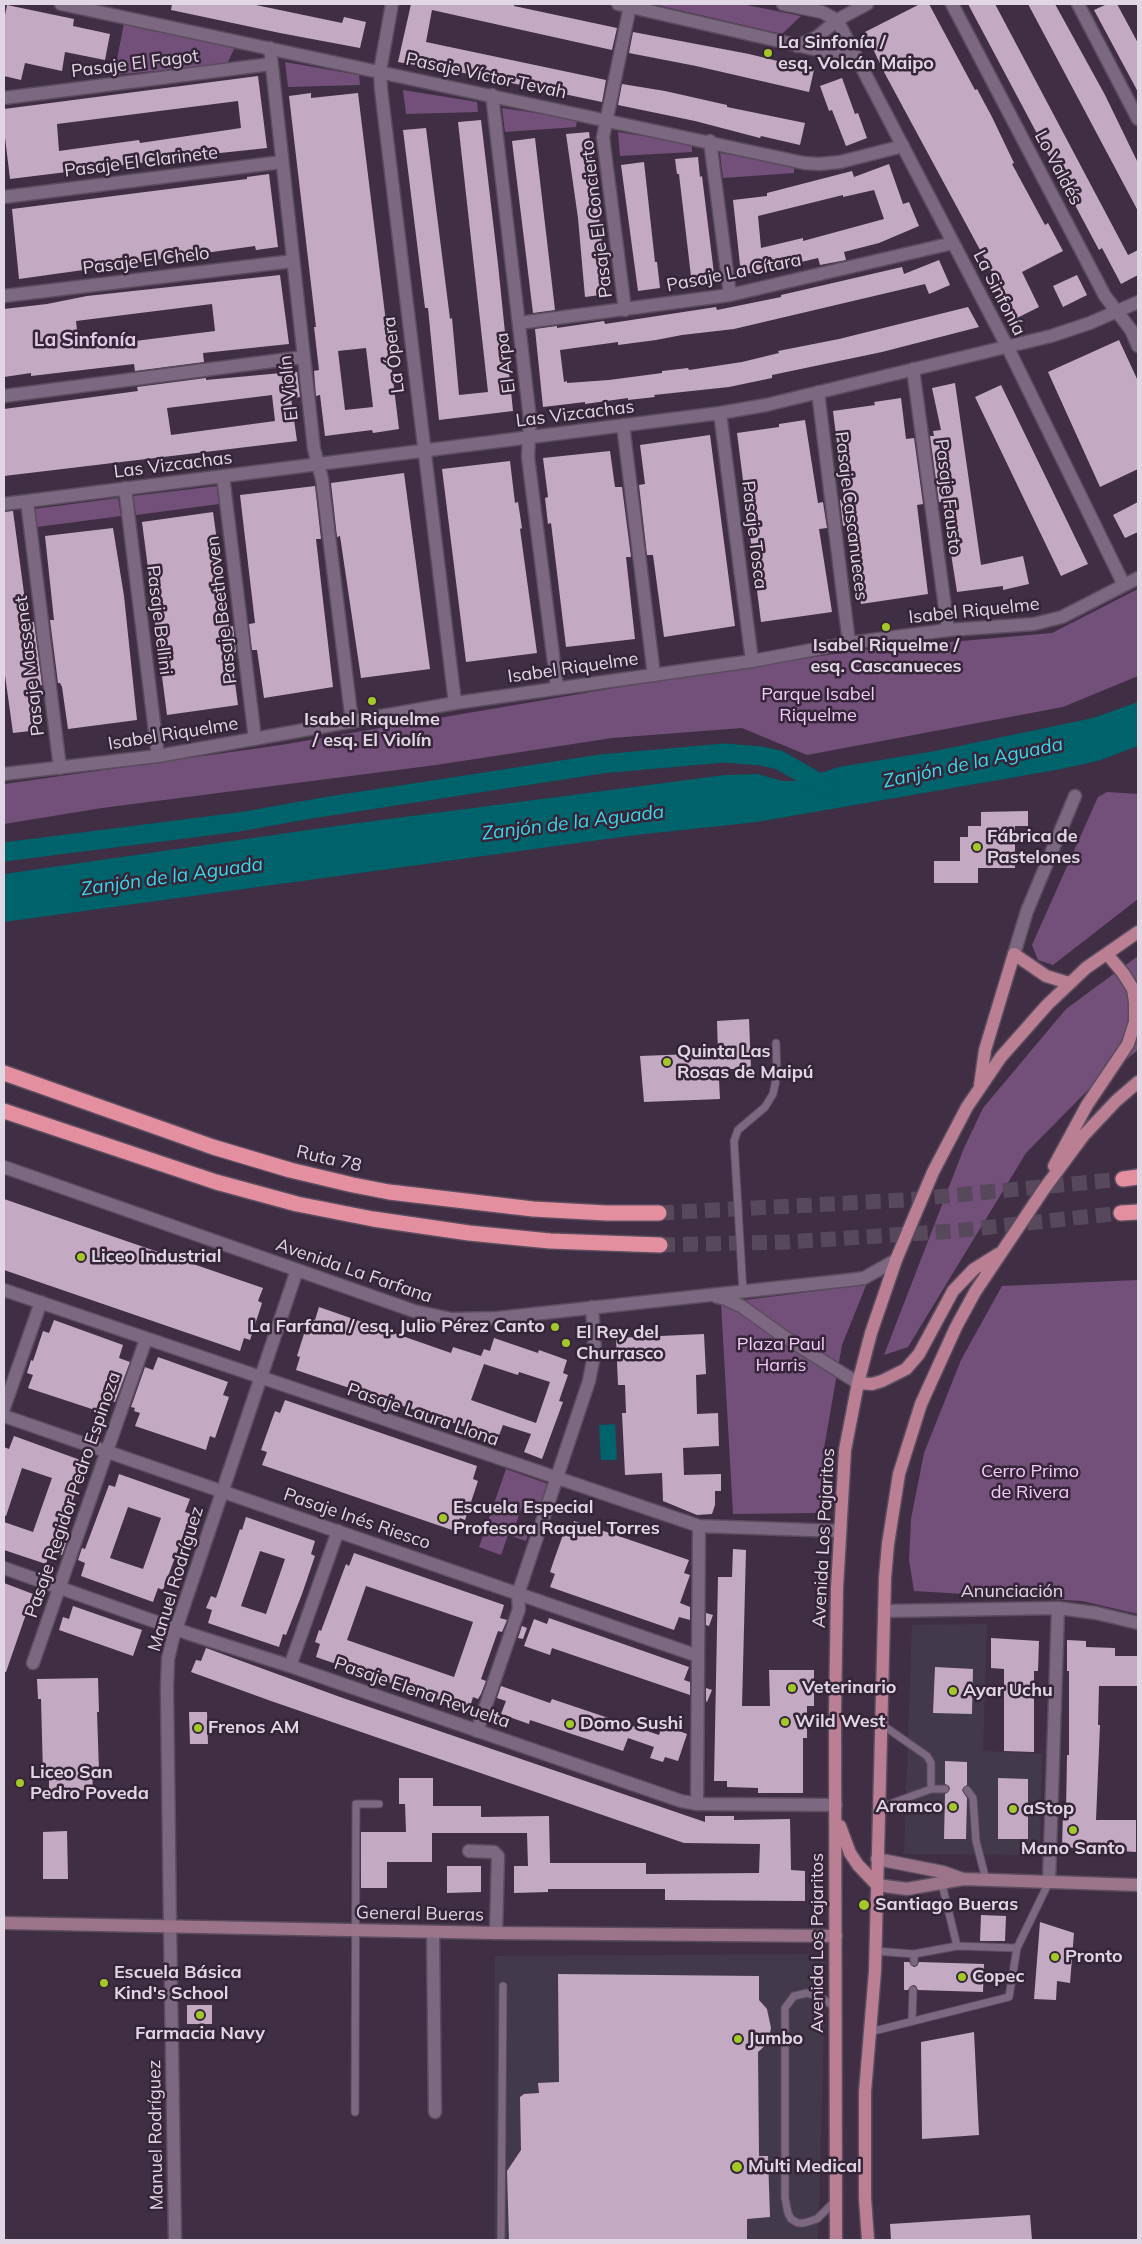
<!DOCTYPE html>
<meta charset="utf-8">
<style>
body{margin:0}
#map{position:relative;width:1142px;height:2244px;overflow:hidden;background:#402f44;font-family:Mulish,sans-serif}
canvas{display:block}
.frame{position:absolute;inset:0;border:5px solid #e1d6e3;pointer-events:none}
</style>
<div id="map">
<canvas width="1142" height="2244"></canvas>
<div class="frame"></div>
</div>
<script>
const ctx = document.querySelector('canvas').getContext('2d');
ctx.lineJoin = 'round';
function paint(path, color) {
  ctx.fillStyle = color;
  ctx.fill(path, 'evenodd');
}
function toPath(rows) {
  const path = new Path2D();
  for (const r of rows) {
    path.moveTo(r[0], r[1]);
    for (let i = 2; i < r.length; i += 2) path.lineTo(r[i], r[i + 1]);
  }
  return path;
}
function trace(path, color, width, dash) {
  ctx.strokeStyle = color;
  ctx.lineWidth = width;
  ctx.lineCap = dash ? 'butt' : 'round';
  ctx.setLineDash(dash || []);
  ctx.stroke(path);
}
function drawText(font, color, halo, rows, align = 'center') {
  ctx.font = font + ' Mulish,sans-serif';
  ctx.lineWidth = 5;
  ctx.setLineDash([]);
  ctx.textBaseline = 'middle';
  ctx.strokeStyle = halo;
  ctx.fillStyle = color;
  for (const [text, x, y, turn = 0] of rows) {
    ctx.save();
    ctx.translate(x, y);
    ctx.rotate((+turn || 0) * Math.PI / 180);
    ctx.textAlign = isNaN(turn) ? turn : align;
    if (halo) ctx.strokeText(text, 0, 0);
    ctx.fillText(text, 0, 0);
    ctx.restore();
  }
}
const commercial = toPath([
 [987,1624,983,1751,1042,1754,1040,1855,904,1854,912,1625],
 [826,1954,818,2240,494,2240,495,1956]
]);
const green = toPath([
 [653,4,742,4,801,16,782,34],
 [124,23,235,47,227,64,114,75],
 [285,62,359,75,360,85,288,87],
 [403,90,477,102,478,112,406,114],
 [502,108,577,119,576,127,505,132],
 [618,132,692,144,692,152,620,156],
 [720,153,794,165,794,173,723,178],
 [217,486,219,504,136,515,133,496],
 [118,498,121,516,37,527,34,509],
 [1138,589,1138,676,1063,707,807,755,742,728,612,738,436,765,102,808,4,824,4,784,281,745,626,686,860,650,1052,633],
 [1107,792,1138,794,1138,899,1053,965,1038,960,1032,945,1098,797],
 [1138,956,1138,1050,1087,1091,1026,1153,908,1347,884,1355,964,1148,983,1108,1066,1009],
 [869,1278,842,1345,823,1454,819,1513,733,1514,721,1303,832,1289],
 [1138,1280,1138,1614,1082,1601,914,1591,909,1560,911,1519,924,1453,961,1360,1002,1286],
 [506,1469,551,1485,544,1504,525,1498,515,1526,529,1531,526,1541,508,1535,501,1555,479,1547]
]);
const water = toPath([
 [1138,702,1138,746,1098,761,1056,770,757,822,636,835,4,922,4,874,343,825,725,775,758,774,782,781,795,781,839,767,935,751,1093,718],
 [615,1424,617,1460,601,1460,599,1425]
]);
const canal = toPath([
 [4,852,239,822,317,808,601,764,724,753,761,756,779,760,830,789]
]);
const building = toPath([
 [172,4,251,4,342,23,344,17,366,22,360,48,280,33,171,10],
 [411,4,514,4,514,6,617,28,612,50,432,10,426,42,606,80,602,102,421,64,421,66,398,62],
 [920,4,929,4,975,90,977,89,992,117,1014,163,1012,164,1045,225,1048,223,1063,251,1022,272,1039,307,1015,319,1006,298,884,72,865,32],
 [968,4,995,4,1128,255,1138,250,1138,275,1121,284,1102,248,1099,250],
 [1028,4,1055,4,1105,95,1138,163,1138,211],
 [1107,4,1117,4,1138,43,1138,92,1094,10],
 [7,5,74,19,73,26,110,34,105,60,65,52,62,71,25,63,21,80,4,76,4,20],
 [633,32,749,54,814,70,809,92,696,66,629,53],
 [258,76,267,148,183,157,183,160,157,163,156,161,10,179,4,129,4,109],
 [238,101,241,128,140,143,139,140,59,151,57,124],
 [842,78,855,114,858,113,867,138,846,146,832,110,829,111,820,86],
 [622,84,665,91,727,105,727,107,805,123,800,145,761,136,760,138,695,121,618,105],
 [311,93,311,98,358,93,399,429,373,433,372,430,325,436,320,395,316,396,314,371,319,370,314,327,316,327,289,96],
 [366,348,373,407,345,410,338,351],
 [481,120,498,264,513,411,439,420,428,308,425,308,403,130,426,128,450,319,452,318,459,395,488,392,458,122],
 [589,132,608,294,585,297,578,218,566,134],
 [535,138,555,310,533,313,512,141],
 [698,157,700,177,702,176,715,282,692,285,679,174,677,174,675,159],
 [644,162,655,262,657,262,660,288,638,291,621,165],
 [889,164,903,204,909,202,919,226,879,243,844,252,846,260,820,265,818,258,760,272,741,274,733,200,767,196,767,193,852,171,854,177],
 [874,190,884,219,803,241,803,238,761,248,758,216,843,195,843,197],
 [269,174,278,247,256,250,255,246,19,279,12,209,247,179,247,177],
 [939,260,950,285,929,294,925,284,734,329,682,335,656,340,618,345,618,342,560,350,564,382,567,381,567,383,609,380,662,373,662,371,688,368,689,370,742,362,779,353,778,351,839,339,968,307,979,327,882,352,772,375,772,378,729,387,654,395,655,397,628,400,628,398,585,404,585,402,543,407,535,329,557,326,557,328,604,321,605,324,716,307,717,310,781,297,781,295,902,267,904,274],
 [280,275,289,344,203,353,204,362,135,371,134,364,31,376,31,373,4,377,4,309,47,304,87,296],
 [212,304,215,331,79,348,76,321],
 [1077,275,1087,295,1063,307,1053,286],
 [1119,340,1138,381,1138,469,1100,487,1048,372],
 [292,372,297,372,300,397,291,398,297,441,4,476,4,409,138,391,137,387,206,378,206,380],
 [272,395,275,421,171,435,167,408],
 [955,383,981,565,1023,556,1029,584,1003,590,1003,586,957,592,943,502,939,502,930,436,934,436,933,431,941,430,932,388],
 [1001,385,1088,564,1061,576,975,397],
 [901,398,906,439,914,438,923,504,917,505,928,594,861,604,847,525,843,526,840,500,844,499,833,411,875,405,874,402],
 [805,420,818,503,823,502,827,528,819,529,832,612,761,622,737,433,779,427,779,424],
 [710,435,735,626,664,637,653,555,647,555,639,485,645,484,640,445],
 [610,451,615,487,622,487,631,557,626,557,635,639,566,647,551,523,548,524,545,498,548,497,543,458],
 [510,461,515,503,518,502,522,528,520,529,537,653,466,662,442,469],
 [404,473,430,669,361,678,340,536,337,537,331,483],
 [315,486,321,539,316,539,333,687,264,698,257,650,252,650,249,624,255,623,240,495],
 [1138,502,1138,532,1125,538,1113,515],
 [13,511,28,623,34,622,42,685,33,686,39,730,13,733,4,668,4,512],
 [213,512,229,627,233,626,236,652,231,653,238,705,167,715,142,522],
 [113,528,124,596,137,720,68,729,62,687,60,683,58,683,50,620,54,620,45,536],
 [1028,811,1028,826,1015,826,1015,868,978,868,978,883,934,883,934,861,960,861,960,837,968,837,968,826,981,826,981,812],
 [749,1019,751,1069,730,1069,730,1079,719,1080,720,1099,644,1102,640,1056,718,1053,717,1021],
 [4,1199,263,1288,258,1301,262,1303,250,1340,244,1338,240,1351,4,1270],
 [319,1307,451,1353,453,1347,481,1356,484,1349,490,1351,494,1338,538,1353,539,1350,567,1360,563,1373,568,1375,559,1401,563,1402,542,1459,524,1452,531,1434,503,1425,498,1438,296,1370,300,1357,297,1356,309,1318,315,1320],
 [484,1364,518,1375,519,1372,550,1382,536,1423,471,1400],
 [54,1320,123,1345,119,1358,130,1362,115,1402,105,1399,101,1412,28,1388,33,1375,27,1373,31,1360,33,1361,43,1331,49,1333],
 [704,1334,706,1374,696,1375,697,1414,718,1413,719,1446,683,1448,684,1475,721,1474,721,1491,715,1491,715,1505,712,1514,697,1515,663,1501,662,1473,625,1475,622,1413,626,1413,625,1385,618,1385,616,1338],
 [158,1357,228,1382,223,1395,229,1397,215,1438,210,1436,206,1450,135,1426,140,1413,134,1411,135,1408,131,1407,145,1367,153,1370],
 [285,1400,477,1466,473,1479,478,1481,465,1520,460,1518,455,1531,262,1465,267,1452,261,1450,271,1422,275,1411,280,1413],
 [14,1436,83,1461,78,1474,82,1475,58,1540,66,1543,62,1555,50,1551,46,1564,4,1550,4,1522,33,1532,52,1478,22,1468,6,1516,4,1515,4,1447,9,1449],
 [119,1474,190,1499,185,1512,191,1514,163,1590,158,1588,153,1602,81,1576,85,1563,78,1560,82,1548,85,1549,109,1485,115,1487],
 [128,1507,161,1518,143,1569,110,1558],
 [246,1517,315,1541,311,1554,315,1556,302,1594,286,1635,283,1634,279,1647,208,1623,212,1610,206,1608,211,1596,216,1598,240,1529,242,1530],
 [260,1551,285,1559,266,1614,241,1606],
 [574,1521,689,1560,684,1573,690,1575,680,1603,690,1607,690,1620,679,1617,674,1630,550,1587,555,1574,550,1572,554,1560,564,1532,569,1534],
 [733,1549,746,1550,742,1706,770,1706,769,1670,814,1670,814,1706,807,1706,807,1738,803,1738,803,1793,758,1793,758,1788,727,1787,727,1781,714,1781,718,1577,732,1577],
 [354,1553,504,1605,500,1618,507,1620,502,1632,498,1631,481,1679,486,1681,481,1694,478,1699,473,1697,469,1710,316,1657,320,1644,315,1642,319,1630,321,1631,346,1564,349,1566],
 [366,1586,473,1622,454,1677,347,1640],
 [4,1583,33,1594,6,1672,4,1672],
 [73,1606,142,1630,133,1656,59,1630,63,1617,69,1619],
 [706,1613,713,1615,709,1626,706,1625],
 [549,1618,689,1667,684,1680,690,1682,690,1695,552,1648,550,1655,524,1646,534,1619,547,1624],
 [522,1626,527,1628,523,1639,518,1638],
 [991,1638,1039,1641,1038,1671,1034,1671,1034,1752,1004,1751,1004,1669,991,1668],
 [1067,1640,1086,1641,1086,1647,1115,1648,1115,1656,1138,1656,1138,1686,1099,1686,1098,1725,1100,1725,1096,1820,1136,1820,1136,1852,1062,1847,1063,1812,1066,1812,1067,1755,1069,1755,1069,1671,1067,1671],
 [206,1648,340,1697,705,1822,705,1816,734,1816,734,1820,790,1819,791,1870,805,1871,805,1901,665,1900,665,1889,548,1889,548,1892,514,1893,514,1866,528,1866,527,1833,432,1833,432,1862,387,1862,387,1888,361,1888,361,1832,406,1832,405,1804,399,1804,399,1778,433,1778,433,1806,481,1806,481,1817,549,1816,550,1863,646,1863,646,1874,759,1873,760,1844,684,1843,271,1701,191,1672,196,1660,201,1661],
 [935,1667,973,1669,972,1714,933,1713],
 [98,1678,99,1712,97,1712,99,1771,92,1771,93,1790,49,1791,49,1774,43,1774,41,1699,38,1699,37,1679],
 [501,1686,550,1703,552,1699,659,1735,664,1719,676,1724,674,1729,687,1734,678,1761,665,1757,663,1762,650,1758,654,1747,628,1738,623,1751,530,1720,529,1724,501,1714,506,1701,497,1698],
 [706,1688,712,1690,707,1702,706,1701],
 [189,1712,207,1712,208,1744,190,1744],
 [945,1761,967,1762,967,1785,962,1790,967,1798,966,1839,944,1839,945,1794,950,1789,949,1786,945,1784],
 [998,1778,1028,1779,1028,1839,998,1839],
 [67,1831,68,1879,43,1879,43,1832],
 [447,1866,481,1866,481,1892,447,1893],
 [981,1915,1006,1916,1005,1941,980,1941],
 [1040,1922,1074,1933,1070,1983,1057,1981,1056,2000,1034,1999],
 [904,1962,909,1962,914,1967,917,1966,919,1962,984,1964,983,1992,918,1990,916,1986,913,1985,908,1990,904,1990],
 [558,1974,759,1976,759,2000,767,2009,771,2028,768,2043,758,2052,759,2156,768,2156,770,2217,747,2219,747,2240,509,2240,507,2171,521,2150,520,2097,524,2094,539,2093,538,2083,559,2082],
 [187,2005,212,2005,212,2024,187,2024],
 [974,2032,979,2135,922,2139,921,2042],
 [1030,2215,1032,2240,891,2240,890,2224]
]);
const motorwayTunnel = toPath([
 [659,1213,905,1200,1123,1179],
 [660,1245,787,1242,953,1231,1121,1213]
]);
const service = toPath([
 [743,1292,734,1141,738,1130,765,1107,773,1094,777,1075,776,1043],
 [881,1724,927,1756,931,1763,931,1789],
 [967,1790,973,1798,976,1841,986,1880],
 [879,1808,931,1789,945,1789],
 [942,1884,957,1946,1017,1948,1049,1882],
 [875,1951,914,1954],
 [914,1962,914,1954,957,1946],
 [834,2007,822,1998,807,1993,794,1996,785,2008,785,2198,788,2213,791,2219,798,2223,804,2223,817,2219,835,2201],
 [912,2021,913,1990],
 [870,2032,1009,1997,1017,1948],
 [355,2112,356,1804,379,1804],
 [501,2240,503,1986]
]);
const minor = toPath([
 [61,4,804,163,819,164,840,162,903,146],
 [392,4,380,71,381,89,455,703],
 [952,4,1105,296,1131,330,1138,346],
 [1078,4,1138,119],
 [270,48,314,449,322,479,352,722],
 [492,95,530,419,528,457,557,687],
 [4,98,271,64],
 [710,141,730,295],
 [4,197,282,162],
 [4,296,293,261],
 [625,310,603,137,630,6],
 [519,323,730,295,953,243],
 [913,369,948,630],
 [818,392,849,643],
 [4,396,304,357],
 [720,413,752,661],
 [623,425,654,675],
 [223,476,255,739],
 [125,488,158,756],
 [27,501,60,768],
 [4,504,720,413,766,405,1051,336,1090,323,1138,302],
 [1014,954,1027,911,1075,796],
 [4,1290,699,1526,840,1531],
 [4,1408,41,1302],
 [4,1416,698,1656],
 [4,1568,190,1634,290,1666,681,1801,697,1804,836,1805],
 [884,1611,1058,1608,1096,1613,1138,1623],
 [33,1663,146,1339],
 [290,1666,338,1531],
 [477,1731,519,1609,518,1594,589,1381,595,1350,592,1307],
 [697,1804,699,1526],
 [469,1851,494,1852,498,1856,496,1933],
 [1049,1882,1058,1608],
 [433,1932,435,2112]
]);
const tertiary = toPath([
 [618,4,840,55,856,57],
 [783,4,822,12,837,20,1008,348,1124,585],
 [797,46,817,37,837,20,867,4],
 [4,774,158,756,455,703,752,661,849,643,948,630,1034,624,1062,617,1138,578],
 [4,1167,414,1311,452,1319,497,1318,849,1280,864,1278,896,1260],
 [717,1297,726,1299,741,1306,783,1336,858,1383],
 [175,2240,170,1926,167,1688,168,1659,173,1638,297,1270]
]);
const secondary = toPath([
 [877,1859,943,1872,963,1879],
 [877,1885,907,1889,963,1879,1138,1885],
 [4,1923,496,1933,836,1936]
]);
const primary = toPath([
 [980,1085,985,1050,1014,954,1046,976,1069,983],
 [1054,1166,1087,1105,1128,1044,1135,1022,1135,1002,1133,989,1123,973,1107,954],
 [858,1383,872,1384,882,1381,906,1369,919,1354,953,1291,974,1269,998,1254],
 [840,1826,850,1853,858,1865,877,1885],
 [836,2240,835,1715,837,1588,845,1450,858,1383,871,1333,896,1260,933,1172,967,1107,1001,1057,1047,1005,1086,968,1138,932],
 [868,2240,865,2198,865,2092,875,1971,885,1578,888,1544,899,1474,921,1404,956,1327,975,1292,1044,1189,1084,1135,1116,1101,1138,1082]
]);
const motorway = toPath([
 [4,1073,213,1147,290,1170,353,1185,389,1192,533,1209,606,1213,659,1213],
 [4,1111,216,1182,297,1204,373,1219,469,1233,550,1241,660,1245],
 [1123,1179,1138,1177],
 [1121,1213,1138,1212]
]);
const markers = [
 [768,53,5,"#a2c928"],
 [886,627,5,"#a2c928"],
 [372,701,5,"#a2c928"],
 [977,847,5,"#a2c928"],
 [667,1062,5,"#a2c928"],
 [81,1257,5,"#a2c928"],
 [555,1327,5,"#a2c928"],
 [566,1343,5,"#a2c928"],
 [443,1518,5,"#a2c928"],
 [792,1688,5,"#a2c928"],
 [953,1691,5,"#a2c928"],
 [785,1722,5,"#a2c928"],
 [570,1724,5,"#a2c928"],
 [198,1728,5,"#a2c928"],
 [20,1783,5,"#a2c928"],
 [953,1807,5,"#a2c928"],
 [1013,1809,5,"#a2c928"],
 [1073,1830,5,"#a2c928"],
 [864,1905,6,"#a2c928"],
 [1055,1957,5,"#a2c928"],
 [962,1977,5,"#a2c928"],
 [104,1983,5,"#a2c928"],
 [200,2015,5,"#a2c928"],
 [738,2039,5,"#a2c928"],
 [737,2167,6,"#a2c928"]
];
const poiNames = [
 ["La Sinfonía /",778,43],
 ["esq. Volcán Maipo",778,64],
 ["Isabel Riquelme /",886,646,"center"],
 ["esq. Cascanueces",886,667,"center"],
 ["Isabel Riquelme",372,720,"center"],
 ["/ esq. El Violín",372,741,"center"],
 ["Fábrica de",987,837],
 ["Pastelones",987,858],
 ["Quinta Las",677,1052],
 ["Rosas de Maipú",677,1073],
 ["Liceo Industrial",91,1257],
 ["La Farfana / esq. Julio Pérez Canto",545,1327,"right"],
 ["El Rey del",576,1333],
 ["Churrasco",576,1354],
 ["Escuela Especial",453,1508],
 ["Profesora Raquel Torres",453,1529],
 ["Veterinario",802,1688],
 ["Ayar Uchu",963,1691],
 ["Wild West",795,1722],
 ["Domo Sushi",580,1724],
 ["Frenos AM",208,1728],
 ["Liceo San",30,1773],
 ["Pedro Poveda",30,1794],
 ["Aramco",943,1807,"right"],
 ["aStop",1023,1809],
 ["Mano Santo",1073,1849,"center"],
 ["Santiago Bueras",875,1905],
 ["Pronto",1065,1957],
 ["Escuela Básica",114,1973],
 ["Kind's School",114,1994],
 ["Copec",972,1977],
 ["Farmacia Navy",200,2034,"center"],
 ["Jumbo",748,2039],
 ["Multi Medical",748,2167]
];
const streetNames = [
 ["Pasaje El Fagot",135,64,-7],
 ["Pasaje Víctor Tevah",486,76,12],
 ["Pasaje El Clarinete",141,162,-7],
 ["Lo Valdés",1058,168,62],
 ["Pasaje El Concierto",597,219,-97],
 ["Pasaje El Chelo",146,261,-7],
 ["Pasaje La Cítara",734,273,-11],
 ["La Sinfonía",999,293,63],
 ["La Ópera",394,355,-97],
 ["El Arpa",506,363,-97],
 ["El Violín",289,388,-96],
 ["Las Vizcachas",575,414,-7],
 ["Las Vizcachas",173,465,-7],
 ["Pasaje Fausto",948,497,83],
 ["Pasaje Cascanueces",851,516,83],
 ["Pasaje Tosca",754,535,83],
 ["Pasaje Beethoven",222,610,-97],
 ["Isabel Riquelme",974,611,-6],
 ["Pasaje Bellini",159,620,83],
 ["Pasaje Massenet",30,666,-97],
 ["Isabel Riquelme",573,668,-8],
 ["Isabel Riquelme",173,734,-9],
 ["Ruta 78",329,1159,13],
 ["Avenida La Farfana",354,1271,19],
 ["Pasaje Laura Llona",423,1415,19],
 ["Pasaje Regidor Pedro Espinoza",73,1495,-71],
 ["Pasaje Inés Riesco",357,1519,19],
 ["Avenida Los Pajaritos",824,1538,-87],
 ["Manuel Rodríguez",176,1579,-73],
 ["Anunciación",1012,1592],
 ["Pasaje Elena Revuelta",422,1693,19],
 ["General Bueras",420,1914,1],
 ["Avenida Los Pajaritos",818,1943,-90],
 ["Manuel Rodríguez",156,2135,-91]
];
const parkNames = [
 ["Parque Isabel",818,695],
 ["Riquelme",818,716],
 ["Plaza Paul",781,1345],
 ["Harris",781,1366],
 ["Cerro Primo",1030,1472],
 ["de Rivera",1030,1493]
];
const neighbourhoodNames = [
 ["La Sinfonía",85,340]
];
const waterNames = [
 ["Zanjón de la Aguada",973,763,-12],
 ["Zanjón de la Aguada",573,823,-7],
 ["Zanjón de la Aguada",172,877,-8]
];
paint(commercial, '#423a4a');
paint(green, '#73507a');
paint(water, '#00626a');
trace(canal, '#00626a', 19);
paint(building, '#c3aac2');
trace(motorwayTunnel, '#58485c', 15, [15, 8]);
trace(service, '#5b4c5e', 9);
trace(minor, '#5b4c5e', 15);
trace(tertiary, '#5b4c5e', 15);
trace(secondary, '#5b4c5e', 15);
trace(primary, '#5b4c5e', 15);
trace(motorway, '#5b4c5e', 18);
trace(service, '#7c6880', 7);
trace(minor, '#7c6880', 12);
trace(tertiary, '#7c6880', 12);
trace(secondary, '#9b748a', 12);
trace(primary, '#ba7f93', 12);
trace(motorway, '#e38fa0', 15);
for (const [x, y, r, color] of markers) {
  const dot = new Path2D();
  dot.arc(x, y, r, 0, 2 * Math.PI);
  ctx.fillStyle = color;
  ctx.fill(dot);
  trace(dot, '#362539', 2);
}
drawText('bold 18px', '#e1d6e3', '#362539', poiNames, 'left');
drawText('18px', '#e1d6e3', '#362539', streetNames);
drawText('18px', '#f3cbfa', '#362539', parkNames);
drawText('bold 19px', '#e1cae5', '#362539', neighbourhoodNames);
drawText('italic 19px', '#39d8e8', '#362539', waterNames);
</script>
